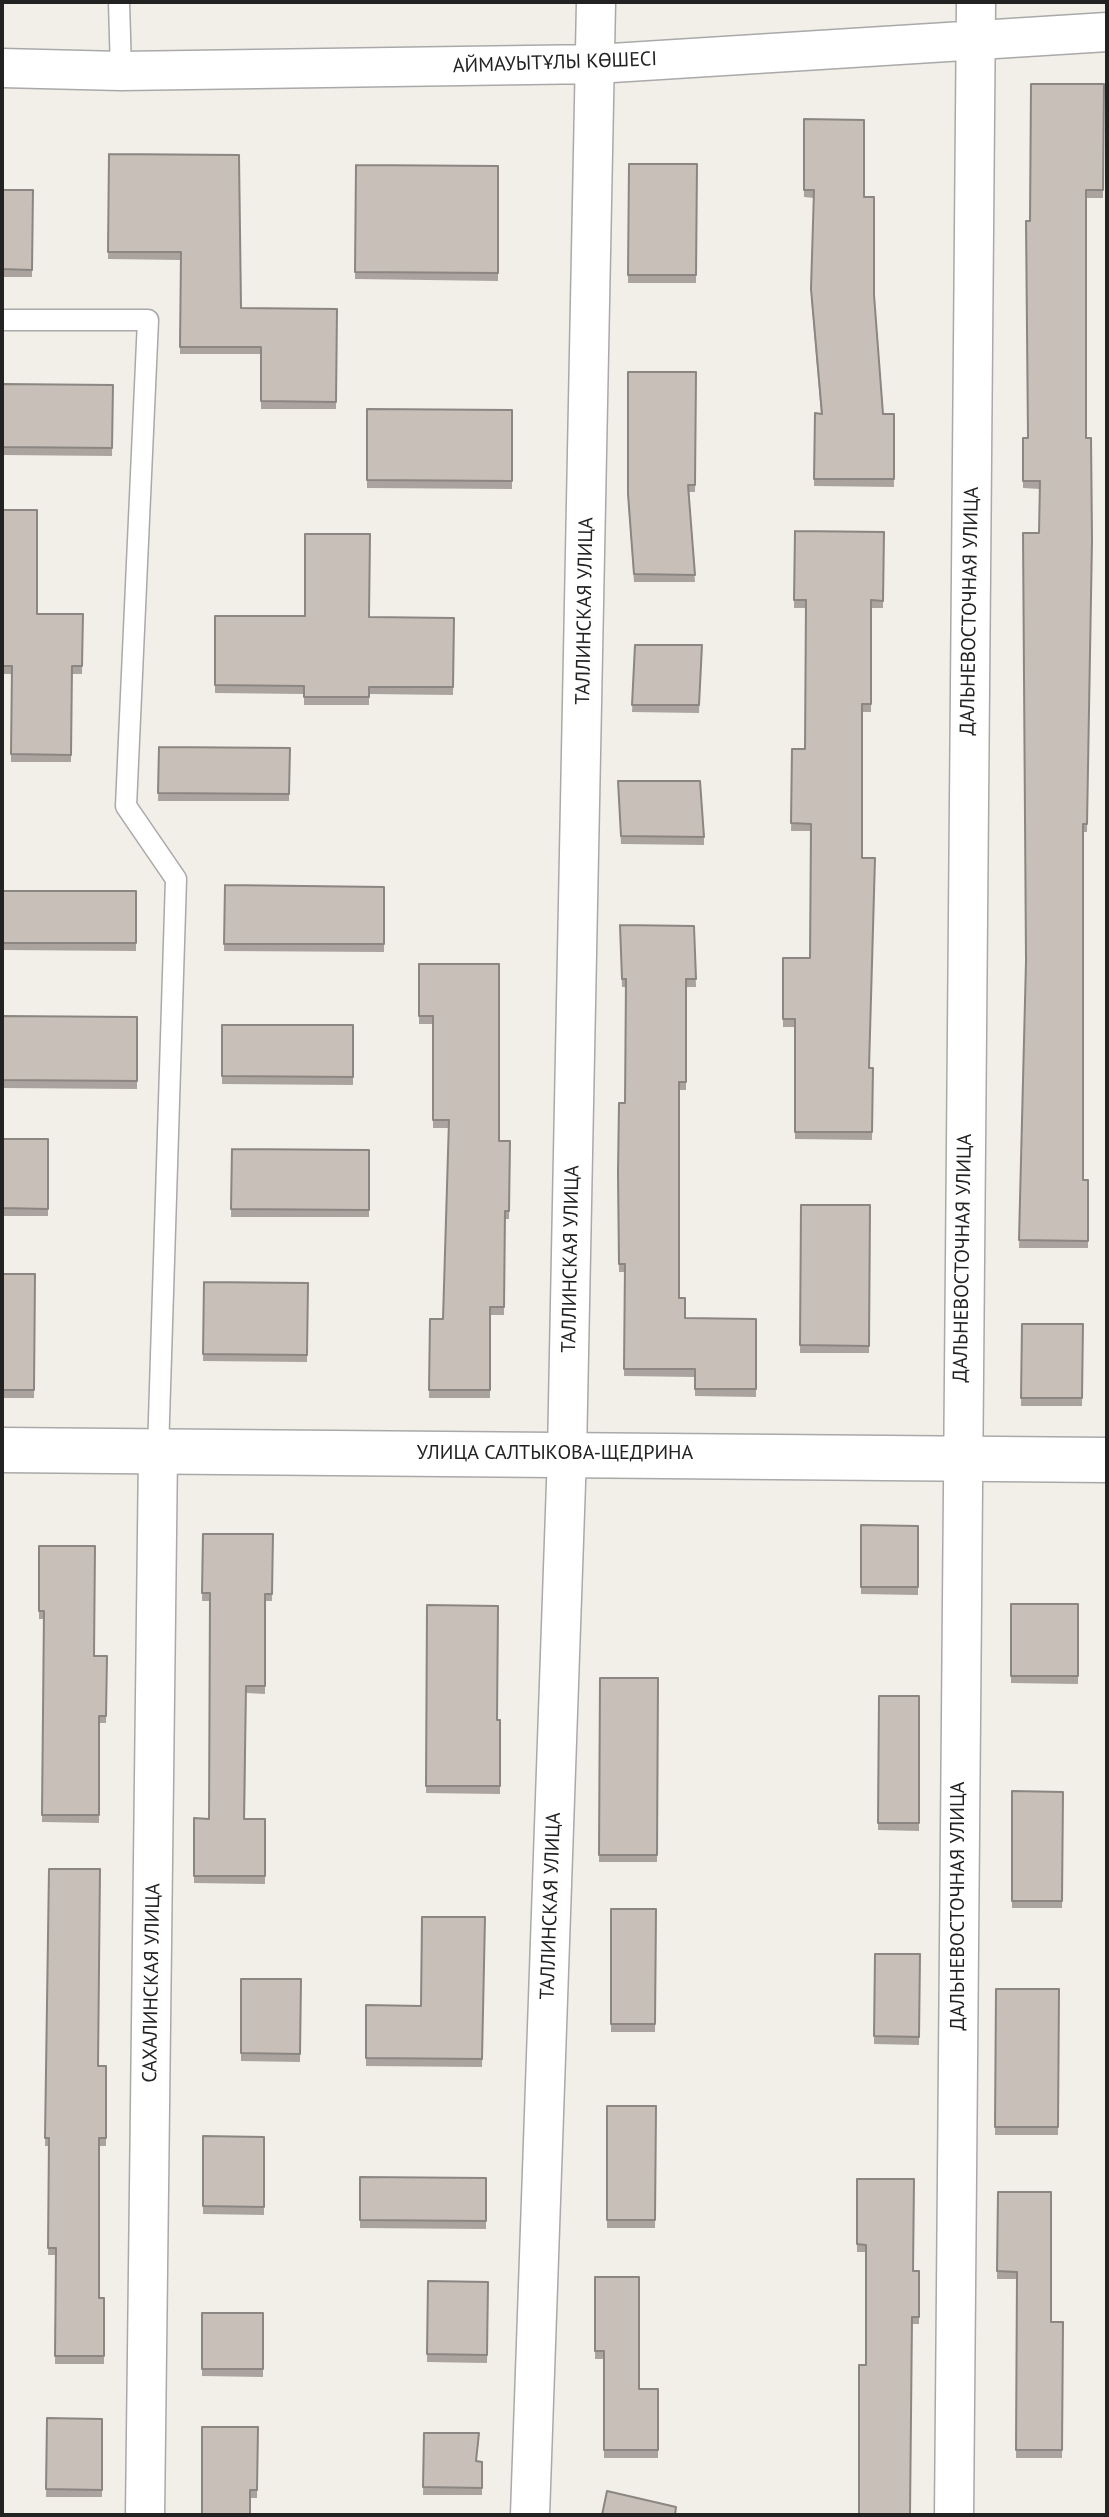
<!DOCTYPE html>
<meta charset="utf-8">
<style>
body{margin:0}
#map{position:relative;width:1109px;height:2517px;overflow:hidden;background:#f2efe9;font-family:"PT Sans",sans-serif}
canvas{display:block}
.frame{position:absolute;inset:0;border:4px solid #222;pointer-events:none}
</style>
<div id="map">
<canvas width="1109" height="2517"></canvas>
<div class="frame"></div>
</div>
<script>
const ctx = document.querySelector('canvas').getContext('2d');
ctx.lineJoin = 'round';
function toPath(rows) {
  const path = new Path2D();
  for (const r of rows) {
    path.moveTo(r[0], r[1]);
    for (let i = 2; i < r.length; i += 2) path.lineTo(r[i], r[i + 1]);
  }
  return path;
}
function trace(path, color, width, dash) {
  ctx.strokeStyle = color;
  ctx.lineWidth = width;
  ctx.lineCap = dash ? 'butt' : 'round';
  ctx.setLineDash(dash || []);
  ctx.stroke(path);
}
function paint(path, color) {
  ctx.fillStyle = color;
  ctx.fill(path, 'evenodd');
}
function drawText(font, color, halo, rows, align = 'center') {
  ctx.font = font + ' "PT Sans",sans-serif';
  ctx.lineWidth = 8;
  ctx.setLineDash([]);
  ctx.textBaseline = 'middle';
  ctx.strokeStyle = halo;
  ctx.fillStyle = color;
  for (const [text, x, y, turn = 0] of rows) {
    ctx.save();
    ctx.translate(x, y);
    ctx.rotate((+turn || 0) * Math.PI / 180);
    ctx.textAlign = isNaN(turn) ? turn : align;
    if (halo) ctx.strokeText(text, 0, 0);
    ctx.fillText(text, 0, 0);
    ctx.restore();
  }
}
const service = toPath([
 [119,2,121,71],
 [2,320,148,320,126,806,176,879,158,1451]
]);
const minor = toPath([
 [2,68,121,71,596,64,1107,32],
 [145,2515,158,1451],
 [530,2515,567,1454,596,2],
 [954,2515,976,2]
]);
const tertiary = toPath([
 [2,1450,1107,1460]
]);
const wall = toPath([
 [1104,84,1103,198,1086,198,1086,438,1091,438,1087,832,1083,832,1083,1180,1088,1180,1088,1248,1019,1248,1026,962,1039,533,1040,489,1023,488,1023,438,1027,438,1030,221],
 [804,119,864,197,874,295,883,414,894,414,894,487,814,486,815,413,821,414,811,297,814,198,804,197],
 [109,154,241,308,337,309,336,409,261,409,261,354,180,354,181,260,108,259],
 [629,164,697,164,696,283,628,283],
 [356,165,498,166,498,281,355,279],
 [2,190,33,190,32,277,2,277],
 [628,372,696,372,695,492,689,492,695,582,634,582,628,502],
 [2,384,113,385,112,456,2,455],
 [367,409,512,410,512,489,367,488],
 [2,510,37,614,83,614,82,674,72,674,71,762,11,762,11,674,2,674],
 [795,531,884,532,883,608,871,608,871,712,862,712,862,858,869,1068,873,1068,872,1140,795,1139,795,1027,783,1027,783,958,810,958,811,831,791,831,792,749,805,749,806,608,794,608],
 [215,616,454,618,453,695,369,694,369,705,304,705,304,694,215,693],
 [635,645,702,645,699,713,632,712],
 [159,747,290,748,289,801,158,801],
 [618,788,704,837,704,845,621,844],
 [225,885,384,887,384,952,224,951],
 [2,891,136,891,136,951,2,950],
 [620,925,694,926,696,987,686,987,686,1090,679,1090,679,1298,685,1318,756,1319,756,1397,695,1396,695,1377,624,1376,625,1272,619,1272,618,1173,625,1103,626,987,622,987],
 [419,964,499,1141,510,1141,509,1219,505,1219,504,1315,490,1315,490,1398,429,1398,430,1319,443,1319,449,1128,433,1128,433,1024,419,1024],
 [2,1016,137,1017,137,1089,2,1088],
 [222,1025,353,1025,353,1085,222,1084],
 [2,1139,48,1139,48,1216,2,1216],
 [232,1149,369,1150,369,1217,231,1217],
 [801,1205,870,1205,869,1353,800,1353],
 [2,1274,35,1274,34,1398,2,1398],
 [204,1282,308,1283,307,1362,203,1361],
 [1022,1324,1083,1324,1082,1406,1021,1406],
 [861,1525,918,1526,918,1595,861,1594],
 [203,1534,273,1534,272,1601,265,1601,265,1694,246,1693,245,1819,265,1819,265,1884,194,1883,194,1818,209,1819,210,1601,202,1601],
 [39,1546,94,1656,107,1656,106,1723,99,1723,99,1823,42,1822,44,1619,39,1619],
 [1011,1604,1078,1604,1078,1684,1011,1683],
 [427,1605,497,1720,500,1720,500,1794,426,1793],
 [600,1678,658,1678,657,1862,599,1862],
 [879,1696,919,1696,919,1831,878,1830],
 [1012,1791,1063,1792,1062,1908,1012,1908],
 [49,1869,98,2066,106,2073,106,2146,99,2146,99,2298,104,2298,104,2364,55,2364,56,2255,48,2255,49,2146,45,2146],
 [611,1909,656,1909,655,2032,611,2032],
 [485,1917,482,2067,366,2066,366,2005,421,2006],
 [920,1954,919,2045,874,2044,874,2036],
 [241,1979,301,1979,300,2062,241,2061],
 [996,1989,1059,1989,1058,2135,995,2135],
 [607,2106,656,2106,655,2228,607,2228],
 [203,2136,264,2137,264,2215,203,2214],
 [360,2177,486,2178,486,2229,360,2228],
 [857,2179,913,2271,919,2271,919,2324,912,2324,866,2365,866,2252,857,2252],
 [998,2192,1051,2322,1063,2322,1062,2458,1016,2458,1017,2279,997,2279],
 [595,2277,639,2389,658,2389,658,2458,604,2458,604,2359,595,2359],
 [428,2281,488,2282,487,2363,427,2362],
 [202,2313,263,2313,263,2377,202,2376],
 [47,2418,102,2419,102,2497,46,2497],
 [258,2427,257,2498,250,2498,202,2515],
 [424,2433,479,2441,476,2461,482,2462,482,2495,423,2495]
]);
const building = toPath([
 [1031,84,1104,84,1103,190,1086,190,1086,438,1091,438,1092,540,1087,824,1083,824,1083,1180,1088,1180,1088,1241,1019,1240,1026,961,1023,533,1039,533,1040,481,1023,481,1023,438,1028,438,1026,221,1030,221,1031,84],
 [804,119,864,120,864,197,874,197,874,295,883,414,894,414,894,479,814,479,815,413,822,414,811,289,814,190,804,190,804,119],
 [109,154,239,155,241,308,337,309,336,402,261,401,261,347,180,347,181,252,108,252,109,154],
 [629,164,697,164,696,275,628,275,629,164],
 [356,165,498,166,498,273,355,272,356,165],
 [2,190,33,190,32,270,2,269,2,190],
 [628,372,696,372,695,485,688,485,695,575,634,574,628,494,628,372],
 [2,384,113,385,112,448,2,447,2,384],
 [367,409,512,410,512,481,367,480,367,409],
 [2,510,37,510,37,614,83,614,82,666,72,666,71,755,11,754,12,666,2,666,2,510],
 [795,531,884,532,883,601,871,600,871,704,862,704,862,858,875,858,869,1068,873,1068,872,1132,795,1132,795,1019,783,1019,783,958,810,958,811,824,791,823,792,749,805,749,806,600,794,600,795,531],
 [305,534,370,534,369,617,454,618,453,687,369,687,369,697,304,697,304,686,215,685,215,616,305,616,305,534],
 [635,645,702,645,699,705,632,705,635,645],
 [159,747,290,748,289,794,158,793,159,747],
 [618,781,700,781,704,837,621,836,618,781],
 [225,885,384,887,384,944,224,944,225,885],
 [2,891,136,891,136,943,2,943,2,891],
 [620,925,694,926,696,979,686,979,686,1082,679,1082,679,1298,685,1298,685,1318,756,1319,756,1389,695,1389,695,1369,624,1369,625,1264,619,1264,618,1173,619,1103,625,1103,626,979,622,979,620,925],
 [419,964,499,964,499,1141,510,1141,509,1211,505,1211,504,1307,490,1307,490,1390,429,1390,430,1319,443,1319,449,1120,433,1120,433,1016,419,1016,419,964],
 [2,1016,137,1017,137,1081,2,1080,2,1016],
 [222,1025,353,1025,353,1077,222,1076,222,1025],
 [2,1139,48,1139,48,1209,2,1208,2,1139],
 [232,1149,369,1150,369,1210,231,1209,232,1149],
 [801,1205,870,1205,869,1346,800,1345,801,1205],
 [2,1274,35,1274,34,1390,2,1390,2,1274],
 [204,1282,308,1283,307,1355,203,1354,204,1282],
 [1022,1324,1083,1324,1082,1398,1021,1398,1022,1324],
 [861,1525,918,1526,918,1587,861,1587,861,1525],
 [203,1534,273,1534,272,1594,265,1594,265,1686,246,1686,244,1819,265,1819,265,1876,194,1876,194,1818,209,1819,210,1593,202,1593,203,1534],
 [39,1546,95,1546,94,1656,107,1656,106,1716,99,1716,99,1815,42,1815,44,1611,39,1611,39,1546],
 [1011,1604,1078,1604,1078,1676,1011,1676,1011,1604],
 [427,1605,498,1606,497,1720,500,1720,500,1786,426,1786,427,1605],
 [600,1678,658,1678,657,1855,599,1855,600,1678],
 [879,1696,919,1696,919,1823,878,1823,879,1696],
 [1012,1791,1063,1792,1062,1901,1012,1901,1012,1791],
 [49,1869,100,1869,98,2066,106,2066,106,2138,99,2138,99,2298,104,2298,104,2356,55,2356,56,2248,48,2248,49,2138,45,2138,49,1869],
 [611,1909,656,1909,655,2024,611,2024,611,1909],
 [422,1917,485,1917,482,2059,366,2058,366,2005,421,2006,422,1917],
 [875,1954,920,1954,919,2037,874,2036,875,1954],
 [241,1979,301,1979,300,2054,241,2053,241,1979],
 [996,1989,1059,1989,1058,2127,995,2127,996,1989],
 [607,2106,656,2106,655,2220,607,2220,607,2106],
 [203,2136,264,2137,264,2207,203,2206,203,2136],
 [360,2177,486,2178,486,2221,360,2220,360,2177],
 [857,2179,914,2179,913,2271,919,2271,919,2317,912,2317,910,2515,859,2515,859,2365,866,2365,866,2245,857,2244,857,2179],
 [998,2192,1051,2192,1051,2322,1063,2322,1062,2450,1016,2450,1017,2272,997,2271,998,2192],
 [595,2277,639,2277,639,2389,658,2389,658,2450,604,2450,604,2351,595,2351,595,2277],
 [428,2281,488,2282,487,2355,427,2354,428,2281],
 [202,2313,263,2313,263,2369,202,2369,202,2313],
 [47,2418,102,2419,102,2490,46,2489,47,2418],
 [202,2427,258,2427,257,2490,250,2490,250,2515,202,2515,202,2427],
 [424,2433,479,2433,476,2461,482,2462,482,2488,423,2487,424,2433],
 [607,2491,676,2507,675,2515,602,2515,607,2491]
]);
const streetNames = [
 ["АЙМАУЫТҰЛЫ КӨШЕСІ",555,63,-2],
 ["ТАЛЛИНСКАЯ УЛИЦА",585,611,-89],
 ["ДАЛЬНЕВОСТОЧНАЯ УЛИЦА",970,611,-89],
 ["ДАЛЬНЕВОСТОЧНАЯ УЛИЦА",963,1258,-89],
 ["ТАЛЛИНСКАЯ УЛИЦА",571,1259,-89],
 ["УЛИЦА САЛТЫКОВА-ЩЕДРИНА",555,1453],
 ["ТАЛЛИНСКАЯ УЛИЦА",551,1906,-88],
 ["ДАЛЬНЕВОСТОЧНАЯ УЛИЦА",958,1906,-90],
 ["САХАЛИНСКАЯ УЛИЦА",152,1983,-89]
];
trace(service, '#a9a9a9', 23);
trace(minor, '#a9a9a9', 41);
trace(tertiary, '#a9a9a9', 47);
trace(service, '#fff', 20);
trace(minor, '#fff', 38);
trace(tertiary, '#fff', 44);
paint(wall, '#aba49e');
paint(building, '#c7bfb8');
trace(building, '#8b8681', 2);
drawText('20px', '#222', '#fff', streetNames);
</script>
